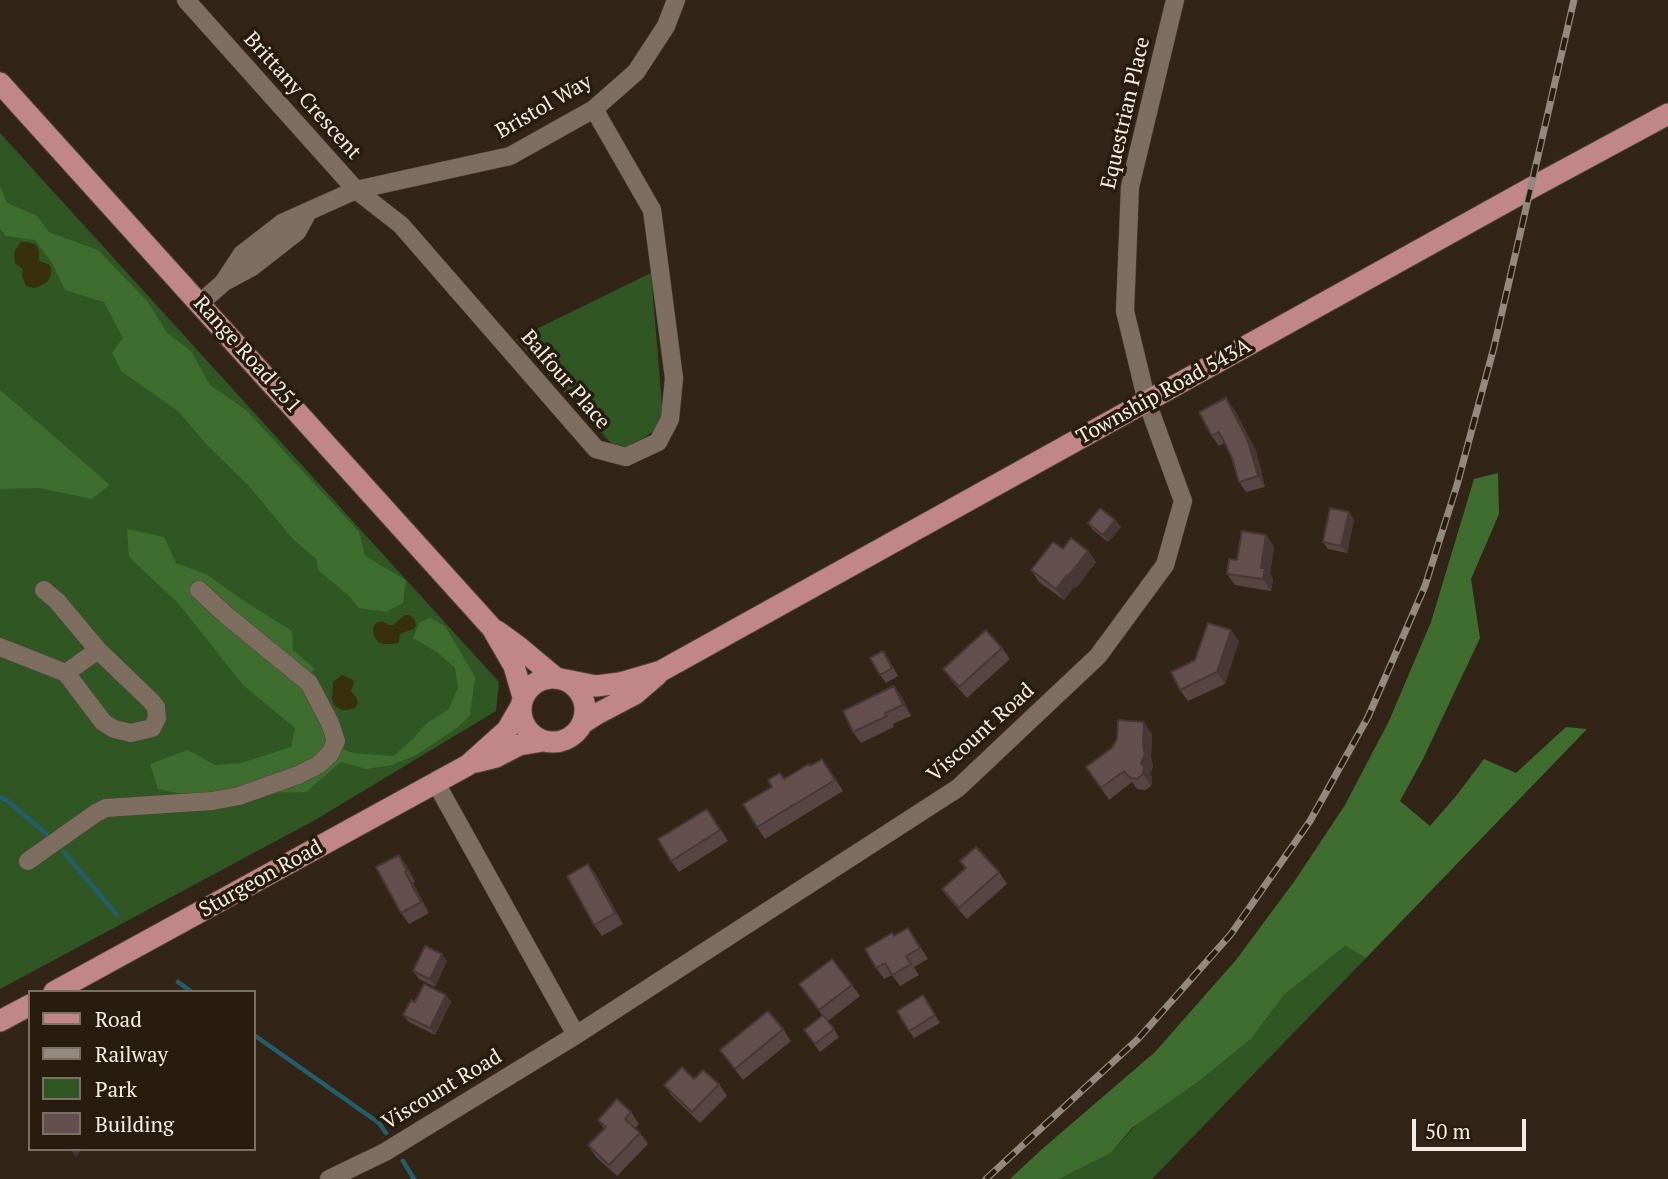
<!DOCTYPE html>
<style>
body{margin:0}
#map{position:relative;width:1668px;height:1179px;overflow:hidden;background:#322518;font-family:"PT Serif",serif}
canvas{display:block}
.legend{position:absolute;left:28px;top:990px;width:228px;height:161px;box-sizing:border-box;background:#281c0f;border:2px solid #7a7064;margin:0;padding:9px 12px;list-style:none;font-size:21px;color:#f5ede4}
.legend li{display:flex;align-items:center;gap:14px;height:35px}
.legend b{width:35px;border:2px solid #7a7064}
.scale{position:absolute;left:1412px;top:1119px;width:114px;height:32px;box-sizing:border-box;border:4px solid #f5ede4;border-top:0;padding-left:9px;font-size:21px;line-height:24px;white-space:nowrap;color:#f5ede4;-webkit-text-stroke:5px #281c0f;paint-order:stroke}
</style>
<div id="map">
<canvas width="1668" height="1179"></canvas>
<ul class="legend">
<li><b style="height:9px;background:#c18687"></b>Road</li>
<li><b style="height:9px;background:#93897e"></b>Railway</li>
<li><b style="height:19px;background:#305723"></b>Park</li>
<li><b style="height:19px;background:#654f4e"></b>Building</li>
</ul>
<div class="scale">50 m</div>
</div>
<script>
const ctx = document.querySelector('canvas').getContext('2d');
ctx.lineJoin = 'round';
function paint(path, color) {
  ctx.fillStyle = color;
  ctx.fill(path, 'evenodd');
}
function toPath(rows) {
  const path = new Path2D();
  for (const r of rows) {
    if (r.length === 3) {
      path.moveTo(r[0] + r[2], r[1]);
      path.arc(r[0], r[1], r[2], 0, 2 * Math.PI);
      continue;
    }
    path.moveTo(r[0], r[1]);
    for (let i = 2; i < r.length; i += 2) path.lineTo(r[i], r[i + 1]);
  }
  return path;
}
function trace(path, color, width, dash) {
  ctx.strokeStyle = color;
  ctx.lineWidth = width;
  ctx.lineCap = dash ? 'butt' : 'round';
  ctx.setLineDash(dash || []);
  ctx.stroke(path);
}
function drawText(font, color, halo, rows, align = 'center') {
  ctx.font = font + ' "PT Serif",serif';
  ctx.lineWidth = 7;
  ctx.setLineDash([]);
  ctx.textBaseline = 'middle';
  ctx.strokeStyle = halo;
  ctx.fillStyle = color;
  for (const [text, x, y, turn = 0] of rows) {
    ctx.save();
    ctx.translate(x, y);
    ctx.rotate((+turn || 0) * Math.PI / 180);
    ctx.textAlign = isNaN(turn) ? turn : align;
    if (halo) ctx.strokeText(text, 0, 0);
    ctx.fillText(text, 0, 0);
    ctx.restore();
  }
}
const green = toPath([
 [0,133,499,682,496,711,315,820,0,989],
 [651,273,663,417,658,428,645,437,626,447,612,444,516,339],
 [1345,946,1366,958,1152,1179,1059,1179,1111,1153,1137,1124,1198,1082,1251,1039,1284,995]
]);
const forest = toPath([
 [0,186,7,203,37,216,49,232,98,250,148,302,167,333,191,351,210,385,246,410,359,532,365,556,406,580,403,603,386,612,359,608,347,594,319,571,316,559,293,539,248,485,206,444,179,412,121,371,112,353,123,338,104,302,65,290,52,263,35,240,6,236,0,229],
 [0,390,41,425,110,485,92,499,39,488,0,489],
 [1498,473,1499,514,1471,579,1480,638,1423,759,1400,801,1430,826,1456,796,1484,759,1516,773,1566,727,1587,729,1366,958,1345,946,1284,995,1251,1039,1198,1082,1132,1128,1111,1153,1059,1179,1010,1179,1041,1150,1155,1052,1236,960,1296,879,1345,805,1389,721,1431,622,1474,479],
 [127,529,164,537,176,563,206,574,241,599,292,631,293,650,315,669,299,683,314,701,324,734,339,748,353,753,394,756,412,740,427,723,448,710,458,688,455,668,437,652,413,638,419,623,430,618,445,626,475,677,470,715,458,727,418,754,392,765,366,769,341,762,306,792,188,795,158,789,150,764,188,750,215,765,241,763,291,747,295,728,243,685,178,603,129,557]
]);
const sand = toPath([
 [21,242,29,242,36,245,39,250,39,261,48,264,51,267,51,275,47,282,40,286,34,288,26,286,22,276,23,270,15,263,14,254,15,250],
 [405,615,409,615,415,620,416,625,414,629,400,634,399,642,395,644,383,644,378,642,374,636,373,628,376,623,382,621,389,625,393,625],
 [342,675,353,680,354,683,351,691,356,697,358,703,356,707,349,710,342,710,335,706,332,700,333,682]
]);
const stream = toPath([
 [0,797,8,801,50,837],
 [64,852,116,914],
 [178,982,192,992],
 [254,1035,379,1123,386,1133],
 [403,1161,414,1179]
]);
const minor = toPath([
 [186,0,356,190,401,225,596,449,626,457,658,442,670,419,674,378,652,210,594,109],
 [226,281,252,267,297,232,308,212],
 [200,303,223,283,242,254,282,223,356,190,510,156,594,109,636,72,666,26,676,0],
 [0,647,66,673,103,722,114,729,131,733,152,728,157,718,156,707,151,701,98,650,57,601,44,590],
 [66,673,98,650],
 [436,783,576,1035],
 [28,861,96,813,106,808,212,801,239,796,298,775,318,765,330,754,336,741,330,723,309,683,226,615,199,590],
 [329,1179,385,1152,576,1035,958,788,1098,656,1165,565,1183,501,1147,402,1125,311,1130,187,1175,0]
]);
const major = toPath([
 [0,83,492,628,514,666,523,697],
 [497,631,519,647,556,678],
 [553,710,32],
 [566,680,596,686,620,683,661,671,1531,188,1668,114],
 [583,723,597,714,635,694,657,675],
 [476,762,496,757,519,745,543,741],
 [54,992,468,765,507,730,521,706],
 [0,1021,30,1005]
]);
const rail = toPath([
 [986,1179,1138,1039,1231,934,1310,821,1368,717,1425,586,1457,485,1494,347,1574,0]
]);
const wall = toPath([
 [1234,409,1256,451,1265,487,1246,492,1239,482,1232,458,1225,443,1219,446,1212,436],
 [1349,512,1354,520,1347,553,1328,549,1323,542],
 [1088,523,1121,527,1108,542,1093,530],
 [1266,535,1274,547,1270,574,1273,579,1271,591,1235,585,1227,574,1237,560],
 [1063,549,1088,551,1096,562,1076,588,1075,586,1064,600,1039,582,1031,570],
 [1231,630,1239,641,1225,684,1188,701,1180,690,1195,660],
 [1002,648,1010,659,967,698,951,680,943,669],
 [888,658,898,676,886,683,880,675],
 [902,697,911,716,893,724,894,727,861,743,853,732],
 [1152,734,1151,757,1153,766,1150,774,1152,777,1151,786,1145,790,1137,789,1132,782,1109,800,1086,767],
 [810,766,830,770,843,791,765,839,757,827,784,779],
 [715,820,728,841,679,872,671,861],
 [960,861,999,872,1007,884,967,919,950,900,942,889,965,869],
 [588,864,596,875,623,924,602,936,594,925],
 [407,866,415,882,413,883,429,913,409,924,401,913,376,867],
 [908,928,928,959,914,967,919,975,900,986,892,975,884,979,876,968,894,936],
 [447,961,435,987,419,979,413,971],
 [799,984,852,985,860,996,828,1021,839,1037,820,1052,804,1030,822,1015],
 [446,995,451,1002,435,1035,409,1022,403,1015,415,1002],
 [923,995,940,1023,914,1038,909,1031],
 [783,1029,791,1041,743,1080,720,1050],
 [694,1079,719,1084,727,1096,700,1123,672,1096,664,1085],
 [631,1112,639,1124,635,1128,640,1133,648,1144,617,1176,596,1157,588,1145,604,1129,598,1120]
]);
const shadedWall = toPath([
 [1226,398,1234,409,1256,451,1265,487,1258,476],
 [1349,512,1354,520,1347,553,1341,546],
 [1115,520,1121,527,1108,542,1103,535],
 [1266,535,1274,547,1270,574,1273,579,1271,591,1263,579,1261,568],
 [1088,551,1096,562,1076,588,1068,576],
 [1067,575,1075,586,1064,600,1056,589],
 [1231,630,1239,641,1225,684,1217,672],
 [894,686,902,697,911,716,903,705],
 [1144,722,1152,734,1151,757,1153,766,1150,774,1152,777,1151,786,1143,774,1141,763],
 [399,855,407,866,415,882,407,871],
 [588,864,596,875,623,924,615,913],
 [405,872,413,883,429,913,421,902],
 [442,954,447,961,435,987,430,979],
 [446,995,451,1002,435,1035,430,1028],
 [70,1149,82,1149,76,1157]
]);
const building = toPath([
 [1226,398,1248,441,1258,476,1239,482,1232,458,1219,432,1212,436,1199,412,1226,398],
 [1100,508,1115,520,1103,535,1088,523,1100,508],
 [1330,508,1349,512,1341,546,1323,542,1330,508],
 [1242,531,1266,535,1261,568,1265,568,1263,579,1227,574,1229,559,1237,560,1242,531],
 [1071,538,1088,551,1068,576,1067,575,1056,589,1031,570,1053,542,1063,549,1071,538],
 [1208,623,1231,630,1217,672,1180,690,1171,672,1195,660,1208,623],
 [986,630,1002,648,959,687,943,669,986,630],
 [883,651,892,668,880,675,870,658,883,651],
 [894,686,903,705,885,713,887,716,853,732,843,711,894,686],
 [1118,720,1144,722,1143,745,1145,754,1141,763,1144,766,1143,774,1137,779,1129,777,1124,771,1101,788,1086,767,1112,748,1117,739,1118,720],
 [822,759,835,780,757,827,743,804,772,787,768,780,780,773,784,779,809,764,810,766,822,759],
 [707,809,720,830,671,861,658,839,707,809],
 [976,847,999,872,959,908,942,889,966,868,960,861,976,847],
 [399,855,407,871,405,872,421,902,401,913,376,867,399,855],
 [588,864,615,913,594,925,567,876,588,864],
 [908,928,920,948,906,956,911,964,892,975,885,963,876,968,865,949,892,933,894,936,908,928],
 [425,946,442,954,430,979,413,971,425,946],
 [832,959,852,985,819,1010,799,984,832,959],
 [424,984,446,995,430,1028,403,1015,411,1000,415,1002,424,984],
 [923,995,935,1015,909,1031,897,1011,923,995],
 [768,1011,783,1029,735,1069,720,1050,768,1011],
 [823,1015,834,1029,815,1044,804,1030,823,1015],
 [682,1067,694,1079,703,1070,719,1084,692,1112,664,1085,682,1067],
 [617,1099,631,1112,625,1119,640,1133,609,1165,588,1145,606,1127,598,1120,617,1099]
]);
const streetNames = [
 ["Brittany Crescent",302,96,48],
 ["Bristol Way",544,107,-30],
 ["Equestrian Place",1126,113,-77],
 ["Range Road 251",247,355,48],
 ["Balfour Place",565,380,49],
 ["Township Road 543A",1164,392,-29],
 ["Viscount Road",981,733,-42],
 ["Sturgeon Road",261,879,-29],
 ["Viscount Road",442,1090,-31]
];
paint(green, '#305723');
paint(forest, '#3e6d2f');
paint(sand, '#372f0e');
trace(stream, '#245e6d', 4.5);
trace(minor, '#4f4439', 19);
trace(major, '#4f4439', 23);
trace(minor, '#7d6e5f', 18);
trace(major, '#c18687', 21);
trace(rail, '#93897e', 7);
trace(rail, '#281c0f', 4.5, [13]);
paint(wall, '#574443');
paint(shadedWall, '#473737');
paint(building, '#654f4e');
trace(building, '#473737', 2);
drawText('21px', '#f5ede4', '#281c0f', streetNames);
</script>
